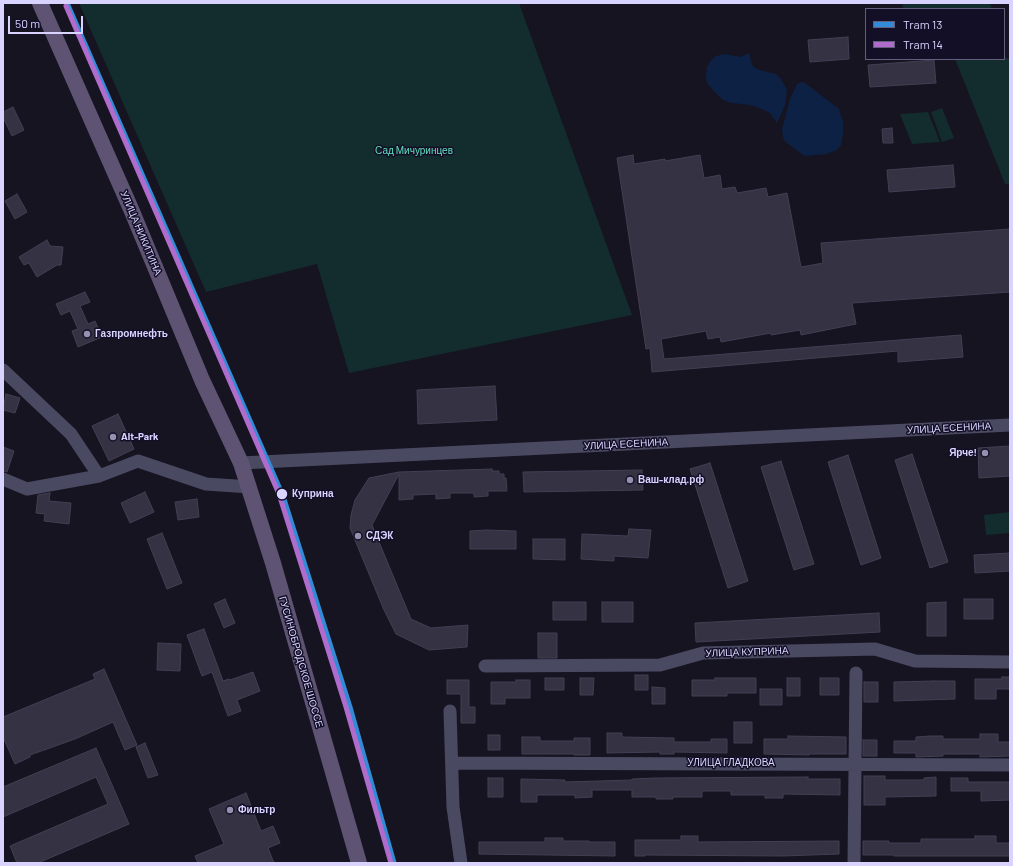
<!DOCTYPE html>
<meta charset="utf-8">
<style>
body{margin:0}
#map{position:relative;width:1013px;height:866px;overflow:hidden;background:#161421;font-family:Barlow,sans-serif}
canvas{display:block}
.frame{position:absolute;inset:0;border:4px solid #d9d4ff;pointer-events:none}
.legend{position:absolute;left:865px;top:8px;width:140px;height:52px;box-sizing:border-box;background:#130f26;border:1px solid #625e7d;margin:0;padding:5px 7px;list-style:none;font-size:12px;color:#d9d4ff}
.legend li{display:flex;align-items:center;gap:8px;height:20px}
.legend b{width:20px;border:1px solid #625e7d}
.scale{position:absolute;left:8px;top:16px;width:75px;height:18px;box-sizing:border-box;border:2px solid #d9d4ff;border-top:0;padding-left:5px;font-size:12px;line-height:14px;white-space:nowrap;color:#d9d4ff;-webkit-text-stroke:3px #130f26;paint-order:stroke}
</style>
<div id="map">
<canvas width="1013" height="866"></canvas>
<div class="frame"></div>
<ul class="legend">
<li><b style="height:5px;background:#338bd7"></b>Tram 13</li>
<li><b style="height:5px;background:#b06ccc"></b>Tram 14</li>
</ul>
<div class="scale">50 m</div>
</div>
<script>
const ctx = document.querySelector('canvas').getContext('2d');
ctx.lineJoin = 'round';
function paint(path, color) {
  ctx.fillStyle = color;
  ctx.fill(path, 'evenodd');
}
function toPath(rows) {
  const path = new Path2D();
  for (const r of rows) {
    path.moveTo(r[0], r[1]);
    for (let i = 2; i < r.length; i += 2) path.lineTo(r[i], r[i + 1]);
  }
  return path;
}
function trace(path, color, width, dash) {
  ctx.strokeStyle = color;
  ctx.lineWidth = width;
  ctx.lineCap = dash ? 'butt' : 'round';
  ctx.setLineDash(dash || []);
  ctx.stroke(path);
}
function drawText(font, color, halo, rows, align = 'center') {
  ctx.font = font + ' Barlow,sans-serif';
  ctx.lineWidth = 3;
  ctx.setLineDash([]);
  ctx.textBaseline = 'middle';
  ctx.strokeStyle = halo;
  ctx.fillStyle = color;
  for (const [text, x, y, turn = 0] of rows) {
    ctx.save();
    ctx.translate(x, y);
    ctx.rotate((+turn || 0) * Math.PI / 180);
    ctx.textAlign = isNaN(turn) ? turn : align;
    if (halo) ctx.strokeText(text, 0, 0);
    ctx.fillText(text, 0, 0);
    ctx.restore();
  }
}
const green = toPath([
 [79,3,519,3,632,315,349,373,317,264,206,292],
 [906,3,989,3,992,7,987,9,904,9,902,5],
 [1004,57,1010,59,1010,184,1005,184,955,59,1004,59],
 [942,108,954,138,942,142,931,112],
 [928,112,940,142,912,144,900,114],
 [1010,512,1010,533,986,535,984,515]
]);
const water = toPath([
 [749,53,752,65,755,68,763,71,776,74,781,79,787,90,785,105,777,123,770,113,762,109,751,105,732,103,723,100,712,89,707,83,706,77,707,67,712,59,716,56,725,54,741,57],
 [802,82,805,83,839,109,843,122,843,134,841,145,837,150,826,154,805,156,791,146,785,141,783,137,782,129,790,99,797,84]
]);
const building = toPath([
 [848,37,849,59,810,62,808,40,848,37],
 [934,60,936,83,870,87,868,65,934,60],
 [13,107,24,130,12,136,3,117,3,112,13,107],
 [892,128,893,143,883,143,882,129,892,128],
 [633,155,634,164,665,159,665,161,700,155,704,178,720,175,722,189,735,187,737,193,766,188,768,197,787,193,801,267,823,263,821,243,1010,229,1010,292,852,303,856,324,801,335,800,330,771,335,771,333,721,342,720,337,708,339,706,331,661,339,664,359,961,335,963,357,898,362,898,351,652,372,650,348,646,349,617,158,633,155],
 [953,165,955,187,889,192,887,170,953,165],
 [17,194,27,212,15,219,5,201,17,194],
 [47,240,50,246,63,247,61,265,57,265,37,277,29,263,24,265,19,257,47,240],
 [85,292,90,302,80,306,88,324,95,321,102,337,78,347,72,331,78,329,70,311,61,315,56,304,85,292],
 [495,386,497,420,418,424,417,390,495,386],
 [6,394,20,398,15,413,3,410,6,394],
 [118,414,134,449,109,461,92,426,118,414],
 [1010,446,1010,476,979,478,978,448,1010,446],
 [3,447,14,451,7,472,3,471,3,447],
 [912,454,948,562,930,568,895,460,912,454],
 [848,455,881,558,861,565,828,462,848,455],
 [781,461,814,564,794,570,761,467,781,461],
 [710,463,748,581,728,588,690,469,710,463],
 [492,469,492,471,499,471,499,474,504,474,504,478,506,478,507,491,488,491,488,496,474,497,474,493,450,493,450,498,436,499,436,494,413,495,413,499,399,500,399,474,372,525,411,619,431,628,468,625,467,647,429,650,396,634,384,610,350,528,351,515,355,500,369,478,399,472,492,469],
 [642,470,643,490,524,492,523,472,642,470],
 [145,492,154,512,130,523,121,503,145,492],
 [50,493,49,501,71,503,69,524,44,521,45,514,36,513,38,495,50,493],
 [197,499,199,517,178,520,175,502,197,499],
 [629,529,651,530,648,558,614,556,614,561,581,559,582,534,628,536,629,529],
 [487,530,516,531,516,549,470,549,470,531,487,530],
 [162,533,182,583,167,589,147,539,162,533],
 [533,539,565,539,565,560,533,559,533,539],
 [1010,553,1010,571,975,573,974,555,1010,553],
 [225,599,235,623,224,628,214,604,225,599],
 [964,599,993,599,993,619,964,619,964,599],
 [553,602,586,602,586,620,553,620,553,602],
 [602,602,633,602,633,622,602,622,602,602],
 [946,602,946,636,927,636,927,603,946,602],
 [879,613,880,632,696,642,695,623,879,613],
 [204,629,223,681,229,679,230,680,253,672,260,691,237,700,241,711,228,716,212,672,202,676,187,635,204,629],
 [538,633,557,633,557,658,538,658,538,633],
 [158,643,181,644,180,671,157,670,158,643],
 [104,669,137,745,125,750,113,722,75,739,30,755,30,757,15,764,3,737,3,717,95,679,93,674,104,669],
 [635,675,648,675,648,690,635,690,635,675],
 [1002,677,1010,677,1010,689,996,689,996,699,975,699,975,679,1002,679,1002,677],
 [545,678,564,678,564,690,545,690,545,678],
 [580,678,594,678,593,695,580,695,580,678],
 [715,678,756,678,756,693,727,693,727,696,692,696,692,680,715,680,715,678],
 [787,678,800,678,800,696,787,696,787,678],
 [820,678,839,678,839,695,820,695,820,678],
 [447,680,469,680,469,707,475,707,475,723,461,723,461,694,447,694,447,680],
 [516,680,530,680,530,698,505,698,505,704,491,704,491,682,516,682,516,680],
 [933,681,955,681,955,699,894,701,894,682,933,681],
 [864,682,878,682,878,702,864,702,864,682],
 [652,687,665,688,665,704,652,704,652,687],
 [760,689,782,689,782,705,760,705,760,689],
 [734,722,752,722,752,743,734,743,734,722],
 [607,733,622,733,622,737,674,738,674,742,711,742,711,739,727,739,727,753,674,752,674,754,660,754,660,752,607,753,607,733],
 [980,734,998,734,998,742,1010,742,1010,756,980,757,980,754,943,754,943,756,916,757,916,753,894,753,894,741,916,741,916,737,930,736,943,736,943,739,980,739,980,734],
 [488,735,500,735,500,750,488,750,488,735],
 [788,736,846,737,846,754,809,754,809,755,764,754,764,739,788,739,788,736],
 [522,737,540,737,540,741,574,741,574,738,590,738,590,755,574,755,574,754,522,754,522,737],
 [863,740,877,740,877,756,863,756,863,740],
 [145,743,158,775,148,778,136,747,145,743],
 [96,748,129,824,38,863,17,863,10,846,108,804,96,777,3,817,3,787,96,748],
 [864,776,885,776,885,780,924,780,924,778,936,777,936,796,885,797,885,805,864,805,864,776],
 [808,777,808,779,840,779,840,795,783,794,783,798,765,798,765,795,731,795,731,791,702,791,702,797,673,797,673,799,656,799,656,797,632,797,632,790,592,790,592,797,575,798,575,795,537,795,537,802,521,802,521,779,565,780,565,782,632,780,632,779,656,778,808,777],
 [488,778,503,778,503,797,488,797,488,778],
 [951,778,968,778,968,782,1010,782,1010,800,981,801,981,791,951,791,951,778],
 [246,793,261,831,273,826,280,843,268,848,274,863,198,863,195,856,224,844,209,809,246,793],
 [681,836,698,836,698,842,839,841,839,854,783,856,645,855,645,856,635,856,635,840,681,840,681,836],
 [975,836,996,836,996,843,1010,843,1010,856,894,856,894,855,863,855,863,841,889,841,889,843,921,843,921,839,975,839,975,836],
 [545,838,563,838,563,841,589,841,589,842,615,842,615,856,479,854,479,842,545,842,545,838]
]);
const minor = toPath([
 [3,370,71,434,99,476,138,461,206,484,250,487],
 [241,463,1010,425],
 [3,479,27,489,99,476],
 [485,666,660,665,703,653,875,649,915,661,1010,662],
 [450,711,453,807,461,863],
 [452,763,1010,765],
 [854,863,856,673]
]);
const major = toPath([
 [40,3,131,209,202,380,241,463,273,563,359,863]
]);
const tram1 = toPath([
 [67,3,283,496,350,707,394,863]
]);
const tram2 = toPath([
 [66,6,279,494,346,707,391,863]
]);
const markers = [
 [87,334,4,"#9591b1"],
 [113,437,4,"#9591b1"],
 [985,453,4,"#9591b1"],
 [630,480,4,"#9591b1"],
 [282,494,6,"#d9d4ff"],
 [358,536,4,"#9591b1"],
 [230,810,4,"#9591b1"]
];
const parkNames = [
 ["Сад Мичуринцев",414,151]
];
const streetNames = [
 ["УЛИЦА НИКИТИНА",141,233,67],
 ["УЛИЦА ЕСЕНИНА",949,428,-3],
 ["УЛИЦА ЕСЕНИНА",626,444,-3],
 ["УЛИЦА КУПРИНА",747,652,-2],
 ["ГУСИНОБРОДСКОЕ ШОССЕ",301,662,74],
 ["УЛИЦА ГЛАДКОВА",731,763]
];
const poiNames = [
 ["Газпромнефть",95,334],
 ["Alt-Park",121,437],
 ["Ярче!",977,453,"right"],
 ["Ваш-клад.рф",638,480],
 ["СДЭК",366,536],
 ["Фильтр",238,810]
];
const stopNames = [
 ["Куприна",292,494]
];
paint(green, '#132c2d');
paint(water, '#0d2144');
paint(building, '#343243');
trace(building, '#433f54', 1);
trace(minor, '#4a4962', 13);
trace(major, '#5e5373', 16);
trace(tram1, '#338bd7', 5);
trace(tram2, '#b06ccc', 5);
for (const [x, y, r, color] of markers) {
  const dot = new Path2D();
  dot.arc(x, y, r, 0, 2 * Math.PI);
  ctx.fillStyle = color;
  ctx.fill(dot);
  trace(dot, '#130f26', 1.5);
}
drawText('10px', '#5fe0c0', '#130f26', parkNames);
drawText('10px', '#d9d4ff', '#130f26', streetNames);
drawText('bold 10px', '#d9d4ff', '#130f26', poiNames, 'left');
drawText('bold 10px', '#d9d4ff', '#130f26', stopNames, 'left');
</script>
